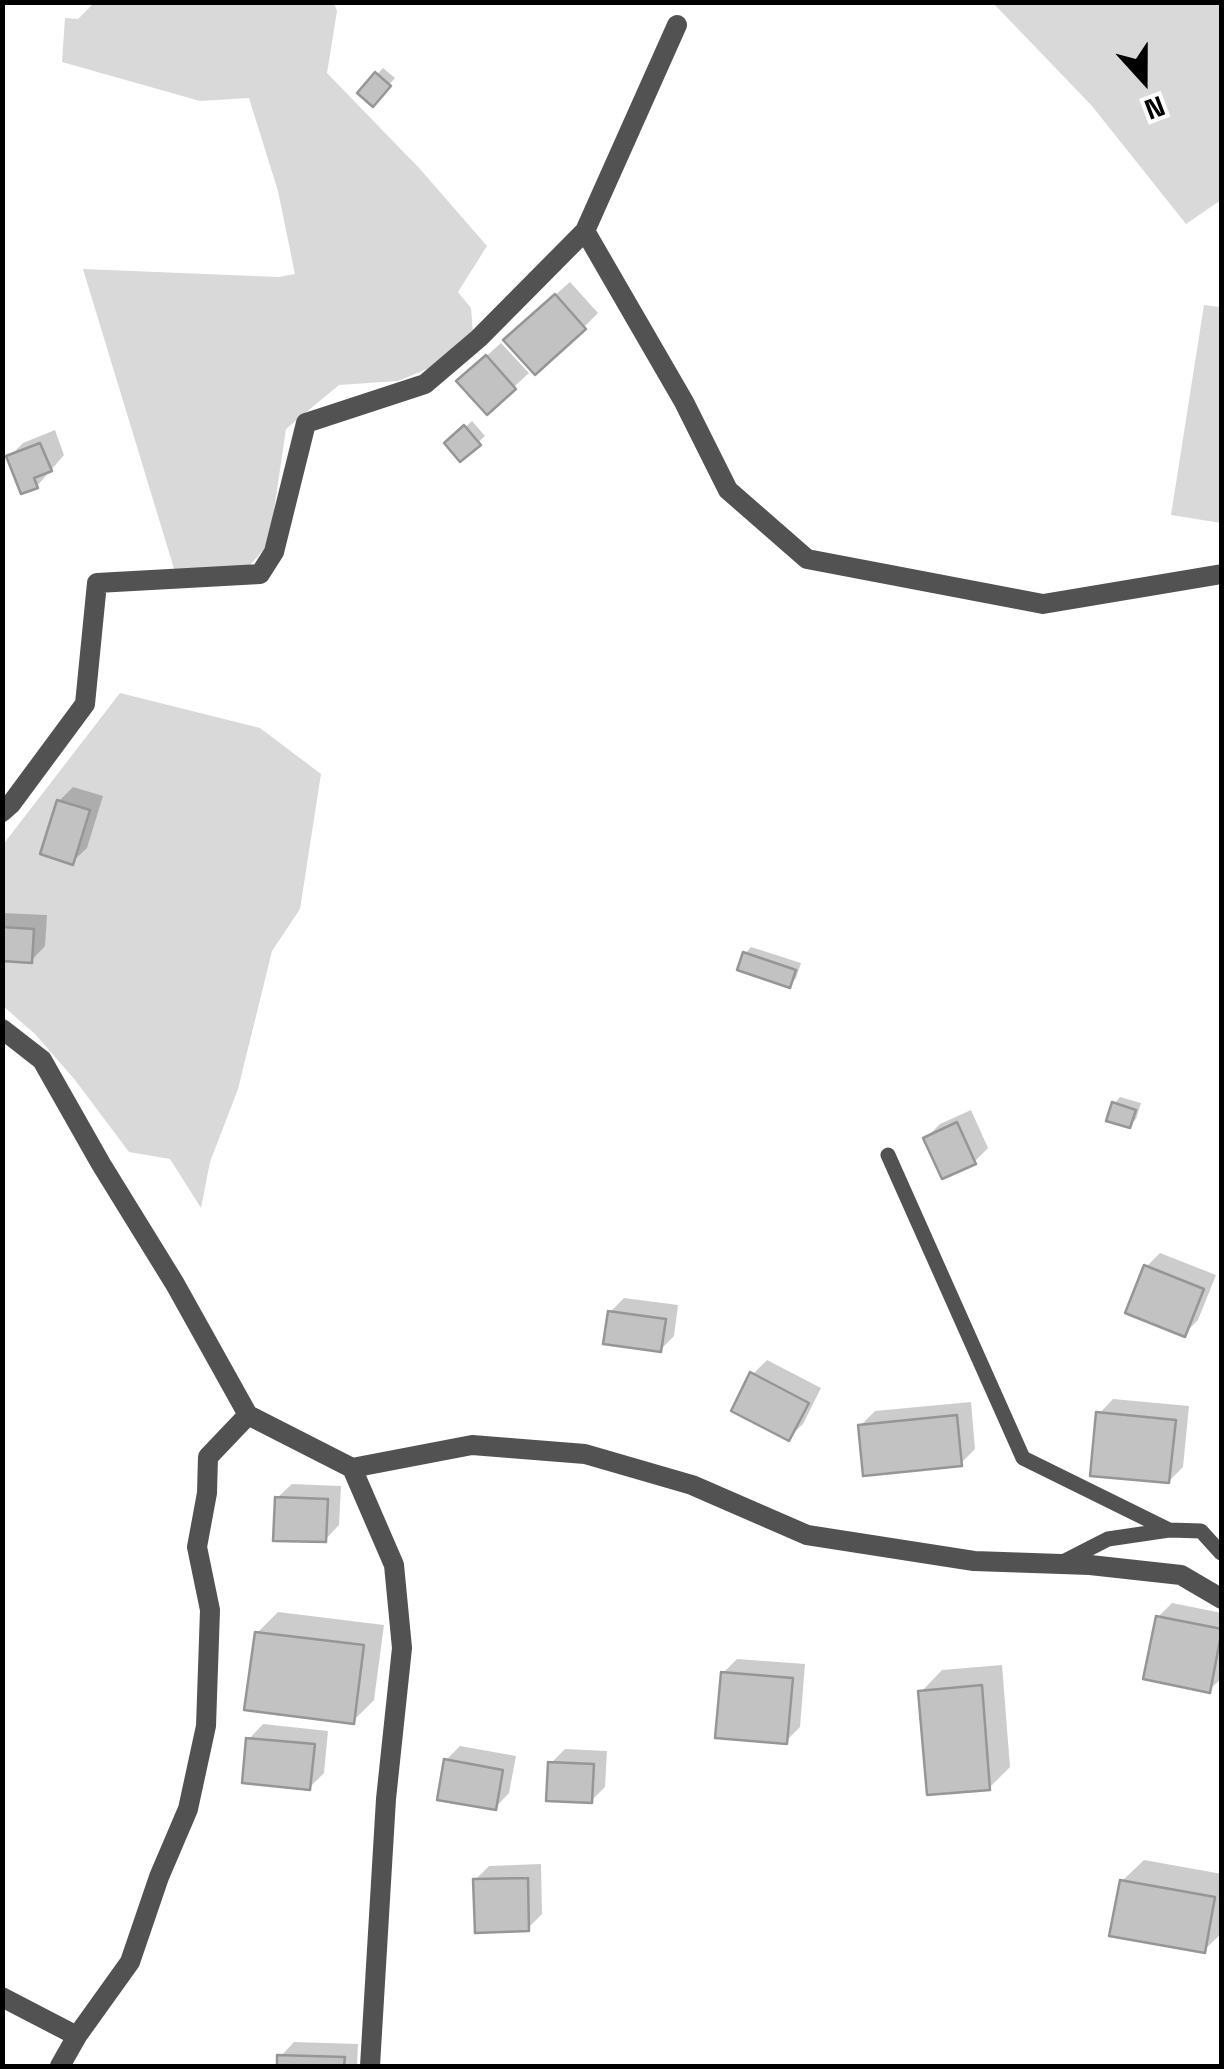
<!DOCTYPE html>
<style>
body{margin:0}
#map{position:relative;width:1224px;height:2069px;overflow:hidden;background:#fff;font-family:"Space Grotesk",sans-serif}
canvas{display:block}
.frame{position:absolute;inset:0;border:5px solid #000;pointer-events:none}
.north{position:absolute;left:1094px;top:30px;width:100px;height:100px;-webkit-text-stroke:8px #fff;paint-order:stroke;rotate:159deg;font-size:28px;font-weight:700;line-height:40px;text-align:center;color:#000}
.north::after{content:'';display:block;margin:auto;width:35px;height:45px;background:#000;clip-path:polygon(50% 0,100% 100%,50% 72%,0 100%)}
</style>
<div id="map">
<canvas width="1224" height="2069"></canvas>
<div class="frame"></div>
<div class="north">N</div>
</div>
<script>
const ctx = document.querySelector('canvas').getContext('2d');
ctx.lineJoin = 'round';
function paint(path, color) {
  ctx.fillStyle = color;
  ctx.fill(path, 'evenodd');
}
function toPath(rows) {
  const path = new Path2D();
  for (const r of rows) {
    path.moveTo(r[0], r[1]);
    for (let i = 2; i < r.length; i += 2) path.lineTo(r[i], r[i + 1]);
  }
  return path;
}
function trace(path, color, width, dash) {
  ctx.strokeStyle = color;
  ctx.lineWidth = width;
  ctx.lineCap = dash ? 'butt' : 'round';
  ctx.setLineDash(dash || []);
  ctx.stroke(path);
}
const green = toPath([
 [94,3,334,3,337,11,327,73,420,169,487,246,458,292,471,308,473,332,437,365,398,381,339,385,286,429,269,544,249,566,175,572,83,269,279,277,295,274,278,191,249,98,200,101,62,62,65,18,78,19],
 [993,3,1221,3,1221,200,1186,224,1092,106],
 [1204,305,1221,307,1221,523,1171,515],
 [120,693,260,728,321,774,300,909,272,951,238,1089,210,1162,201,1208,170,1159,129,1152,75,1080,35,1034,3,1006,2,846]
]);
const shadow = toPath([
 [383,68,395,78,373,103,360,92],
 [570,282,598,313,584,327,520,326],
 [501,343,529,373,487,412,474,367],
 [472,421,485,436,460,459,447,444],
 [55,430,64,455,37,486,9,457,23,443],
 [73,787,103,796,87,848,72,862,59,801],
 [2,913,47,915,45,946,31,961,2,959],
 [751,947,801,963,796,978,790,985,745,954],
 [1120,1097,1141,1103,1136,1119,1129,1126,1114,1104],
 [971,1110,988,1148,974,1162,926,1138,940,1124],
 [1160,1253,1216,1275,1198,1320,1184,1334,1146,1267],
 [624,1298,678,1305,674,1336,660,1350,610,1312],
 [767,1360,821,1388,803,1424,788,1438,753,1374],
 [1113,1399,1189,1406,1183,1467,1169,1481,1099,1414],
 [971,1402,975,1449,961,1463,861,1425,875,1411],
 [292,1484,341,1486,339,1525,325,1540,277,1498],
 [1172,1603,1222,1613,1222,1678,1209,1690,1158,1617],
 [278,1612,384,1625,374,1700,353,1721,257,1633],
 [737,1659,805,1664,800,1727,786,1741,723,1673],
 [1002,1665,1010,1767,989,1788,921,1692,942,1670],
 [263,1724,328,1731,324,1773,310,1787,249,1739],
 [460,1746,516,1756,509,1793,495,1808,446,1760],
 [565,1749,607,1751,605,1787,591,1801,551,1763],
 [1144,1860,1222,1874,1222,1933,1204,1950,1122,1881],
 [541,1864,542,1914,528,1928,475,1880,489,1866],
 [294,2042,358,2044,357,2066,280,2066,280,2057]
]);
const building = toPath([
 [375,72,391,86,373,107,357,93,375,72],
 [555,294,586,329,535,375,503,340,555,294],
 [486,355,516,389,487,415,456,381,486,355],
 [464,425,481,445,460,462,444,443,464,425],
 [40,443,52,471,34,478,38,488,21,494,6,456,40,443],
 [57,800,90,810,73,865,40,854,57,800],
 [2,927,34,929,32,963,2,961,2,927],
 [743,952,796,970,790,988,737,970,743,952],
 [1112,1102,1136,1110,1130,1128,1106,1121,1112,1102],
 [957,1122,976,1164,942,1179,923,1138,957,1122],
 [1144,1265,1204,1289,1185,1337,1125,1313,1144,1265],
 [608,1311,666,1319,661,1352,603,1344,608,1311],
 [750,1372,809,1403,789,1441,731,1411,750,1372],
 [1096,1412,1176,1420,1169,1483,1090,1476,1096,1412],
 [957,1415,962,1466,863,1476,858,1425,957,1415],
 [275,1497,328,1499,326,1542,273,1541,275,1497],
 [1156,1616,1222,1629,1210,1693,1143,1679,1156,1616],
 [255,1632,364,1645,354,1724,244,1710,255,1632],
 [721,1672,793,1678,787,1744,715,1738,721,1672],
 [982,1685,990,1790,927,1795,918,1691,982,1685],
 [246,1738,315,1744,310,1790,242,1783,246,1738],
 [444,1759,503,1770,496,1810,437,1800,444,1759],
 [548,1762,594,1764,592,1803,546,1801,548,1762],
 [528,1878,529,1931,475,1933,473,1879,528,1878],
 [1120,1880,1215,1897,1205,1953,1109,1936,1120,1880],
 [277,2055,345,2057,344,2066,277,2066,277,2055]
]);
const service = toPath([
 [888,1155,1023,1458,1169,1530],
 [1063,1562,1108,1539,1169,1530,1201,1531,1221,1553]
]);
const minor = toPath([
 [585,231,684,402,728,490,807,559,1043,604,1222,574],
 [2,812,11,804,85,704,97,583,260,574,274,552,306,423,425,384,479,338,585,231,677,25],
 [2,1029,42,1060,101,1164,175,1284,248,1415,352,1468],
 [2,1997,77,2036],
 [60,2066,77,2036,130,1962,159,1877,188,1809,206,1726,210,1610,197,1547,207,1493,208,1457,248,1415],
 [370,2066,386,1799,402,1648,394,1565,352,1468,472,1445,585,1454,692,1485,807,1535,974,1561,1090,1565,1181,1575,1222,1599]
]);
paint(green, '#d9d9d9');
paint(shadow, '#0003');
paint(building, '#c2c2c2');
trace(building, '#969696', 2.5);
trace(service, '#525252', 15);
trace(minor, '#525252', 20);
</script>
